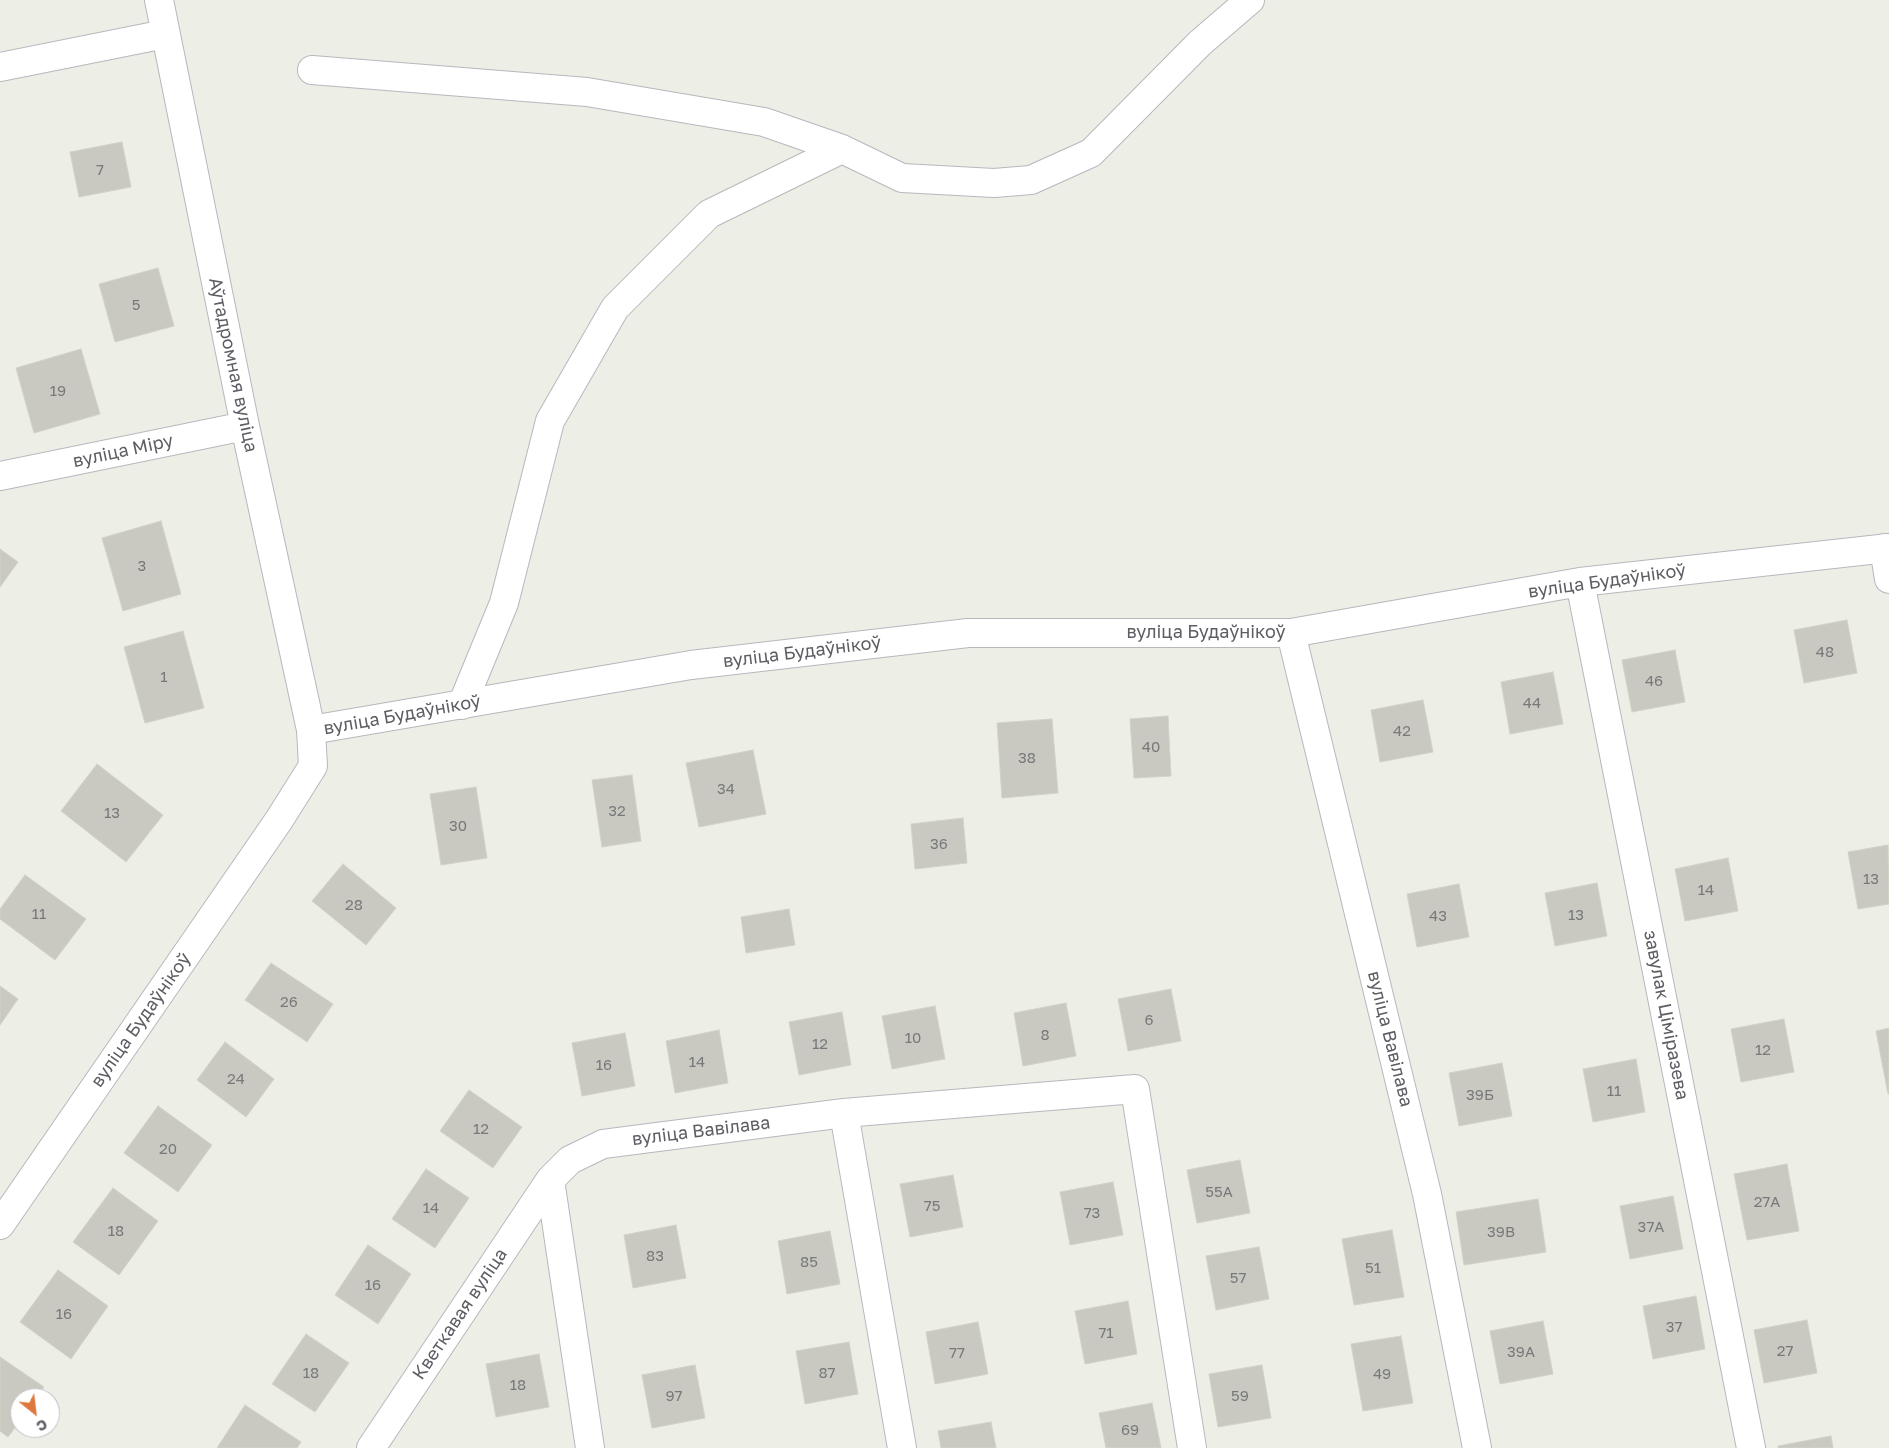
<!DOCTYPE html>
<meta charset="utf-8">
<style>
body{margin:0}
#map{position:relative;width:1889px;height:1448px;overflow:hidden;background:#edeee5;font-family:"Golos Text",sans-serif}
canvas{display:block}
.north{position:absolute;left:10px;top:1388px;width:50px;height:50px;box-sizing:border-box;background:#fff;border:1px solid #bebfc1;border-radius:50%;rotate:151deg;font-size:14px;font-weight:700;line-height:20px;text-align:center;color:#5d5e64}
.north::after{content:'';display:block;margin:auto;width:18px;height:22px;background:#de783c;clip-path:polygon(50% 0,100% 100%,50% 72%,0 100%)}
</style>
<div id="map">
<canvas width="1889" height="1448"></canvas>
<div class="north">С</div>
</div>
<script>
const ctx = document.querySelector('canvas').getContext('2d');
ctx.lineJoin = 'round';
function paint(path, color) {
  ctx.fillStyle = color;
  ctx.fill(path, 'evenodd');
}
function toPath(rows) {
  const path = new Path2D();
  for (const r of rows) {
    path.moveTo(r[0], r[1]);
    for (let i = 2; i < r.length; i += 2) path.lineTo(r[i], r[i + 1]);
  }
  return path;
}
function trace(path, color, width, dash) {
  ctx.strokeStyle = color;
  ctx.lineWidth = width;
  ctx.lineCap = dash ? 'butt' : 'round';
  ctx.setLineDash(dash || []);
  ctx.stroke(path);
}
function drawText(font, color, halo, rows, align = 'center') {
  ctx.font = font + ' "Golos Text",sans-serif';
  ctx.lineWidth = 4.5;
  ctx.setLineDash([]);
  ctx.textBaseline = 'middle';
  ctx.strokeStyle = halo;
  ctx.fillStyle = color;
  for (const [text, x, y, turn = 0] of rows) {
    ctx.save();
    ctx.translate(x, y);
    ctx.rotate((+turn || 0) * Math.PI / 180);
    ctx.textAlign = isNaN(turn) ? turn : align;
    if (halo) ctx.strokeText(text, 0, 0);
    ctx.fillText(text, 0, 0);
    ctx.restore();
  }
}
const building = toPath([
 [122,142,131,187,79,197,70,152,122,142],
 [158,268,174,326,115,342,99,284,158,268],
 [81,349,100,414,34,433,16,368,81,349],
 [161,521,181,594,123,611,102,538,161,521],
 [0,549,18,562,0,587,0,549],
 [1847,620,1857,673,1804,683,1794,630,1847,620],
 [183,631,204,708,145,723,124,647,183,631],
 [1675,650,1685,702,1632,712,1622,660,1675,650],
 [1553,672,1563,724,1510,734,1501,682,1553,672],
 [1423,700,1433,752,1380,762,1371,710,1423,700],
 [1168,716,1171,776,1134,778,1130,719,1168,716],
 [1052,719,1058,793,1002,798,997,723,1052,719],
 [753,750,766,814,699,827,686,763,753,750],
 [97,764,163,815,126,862,61,811,97,764],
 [632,775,641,841,602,847,592,780,632,775],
 [476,787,487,858,441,865,430,794,476,787],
 [963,818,967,863,915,869,911,824,963,818],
 [1888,845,1889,904,1858,909,1848,852,1888,845],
 [1728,858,1738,911,1685,921,1675,869,1728,858],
 [343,864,396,908,366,945,312,901,343,864],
 [25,875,86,919,55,960,0,919,0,909,25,875],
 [1597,883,1607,936,1555,946,1545,893,1597,883],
 [1459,884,1469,937,1417,947,1407,894,1459,884],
 [789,909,795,945,746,953,741,917,789,909],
 [271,963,333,1004,307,1042,245,1000,271,963],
 [0,986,18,999,0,1025,0,986],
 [1171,989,1181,1041,1128,1051,1118,999,1171,989],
 [1066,1003,1076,1056,1023,1066,1014,1013,1066,1003],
 [935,1006,945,1059,892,1069,882,1016,935,1006],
 [842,1012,851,1065,799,1075,789,1022,842,1012],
 [1784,1019,1794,1072,1741,1082,1731,1029,1784,1019],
 [1889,1028,1889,1094,1888,1094,1876,1031,1889,1028],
 [719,1030,728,1083,675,1093,666,1041,719,1030],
 [625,1033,635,1086,582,1096,572,1043,625,1033],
 [225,1042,274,1079,246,1117,197,1080,225,1042],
 [1636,1059,1645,1112,1593,1122,1583,1069,1636,1059],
 [1502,1063,1512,1116,1459,1126,1449,1073,1502,1063],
 [469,1090,522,1127,493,1168,440,1131,469,1090],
 [158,1106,212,1145,178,1192,124,1153,158,1106],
 [1240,1160,1250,1213,1197,1223,1187,1170,1240,1160],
 [1787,1164,1799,1231,1747,1240,1734,1174,1787,1164],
 [426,1169,469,1198,435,1248,392,1219,426,1169],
 [953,1175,963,1227,910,1237,900,1184,953,1175],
 [1113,1182,1123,1235,1070,1245,1060,1192,1113,1182],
 [113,1188,158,1221,119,1275,73,1242,113,1188],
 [1673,1196,1683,1249,1630,1259,1620,1206,1673,1196],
 [1538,1199,1546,1252,1464,1265,1456,1212,1538,1199],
 [676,1225,686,1278,633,1288,624,1235,676,1225],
 [1392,1230,1404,1297,1354,1305,1342,1239,1392,1230],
 [830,1231,840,1284,787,1294,778,1241,830,1231],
 [368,1245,411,1274,378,1324,335,1295,368,1245],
 [1259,1247,1269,1299,1216,1310,1206,1256,1259,1247],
 [58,1270,108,1306,71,1359,20,1322,58,1270],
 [1696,1296,1705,1349,1653,1359,1643,1306,1696,1296],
 [1128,1301,1137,1354,1085,1364,1075,1311,1128,1301],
 [1807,1320,1817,1373,1764,1383,1754,1330,1807,1320],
 [1543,1321,1553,1374,1500,1384,1490,1331,1543,1321],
 [978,1322,988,1374,935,1384,926,1332,978,1322],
 [306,1334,349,1363,315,1412,272,1384,306,1334],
 [1401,1336,1413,1403,1363,1411,1351,1344,1401,1336],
 [849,1342,858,1394,805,1404,796,1351,849,1342],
 [539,1354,549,1407,496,1417,486,1364,539,1354],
 [0,1357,44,1387,36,1398,20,1398,20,1421,8,1437,0,1431,0,1357],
 [695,1365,705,1418,652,1428,642,1375,695,1365],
 [1262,1365,1271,1418,1218,1427,1209,1374,1262,1365],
 [1152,1403,1161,1448,1106,1448,1099,1413,1152,1403],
 [245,1405,301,1442,297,1448,217,1448,245,1405],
 [991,1422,996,1448,941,1448,938,1431,991,1422],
 [1831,1436,1833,1448,1778,1448,1778,1446,1831,1436]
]);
const minor = toPath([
 [0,67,165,34],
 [312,70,587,92,764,122,842,149,902,178,994,183,1031,180,1091,153,1200,43,1250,0],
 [0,476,245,426],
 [1884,548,1889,579],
 [1580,582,1751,1448],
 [1291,633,1427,1194,1477,1448],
 [462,705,504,603,550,421,615,308,709,214,842,149],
 [311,730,691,665,968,633,1291,633,1580,582,1889,548],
 [844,1113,902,1448],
 [0,1225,279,820,313,766,311,730,245,426,159,0],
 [371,1448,550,1180],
 [590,1448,550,1180,570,1160,603,1144,844,1113,1135,1089,1192,1448]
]);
const numberNames = [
 ["7",100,170],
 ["5",136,305],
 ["19",58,391],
 ["3",142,566],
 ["48",1825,652],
 ["1",164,677],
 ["46",1654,681],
 ["44",1532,703],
 ["42",1402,731],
 ["40",1151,747],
 ["38",1027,758],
 ["34",726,789],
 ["32",617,811],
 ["13",112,813],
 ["30",458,826],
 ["36",939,844],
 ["13",1871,879],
 ["14",1706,890],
 ["28",354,905],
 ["11",39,914],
 ["13",1576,915],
 ["43",1438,916],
 ["26",289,1002],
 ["6",1149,1020],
 ["8",1045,1035],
 ["10",913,1038],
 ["12",820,1044],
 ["12",1763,1050],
 ["14",697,1062],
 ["16",604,1065],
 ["24",236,1079],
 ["11",1614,1091],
 ["39Б",1480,1095],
 ["12",481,1129],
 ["20",168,1149],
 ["55А",1219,1192],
 ["27А",1767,1202],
 ["75",932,1206],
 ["14",431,1208],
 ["73",1092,1213],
 ["37А",1651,1227],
 ["18",116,1231],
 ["39В",1501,1232],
 ["83",655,1256],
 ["85",809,1262],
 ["51",1373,1268],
 ["57",1238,1278],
 ["16",373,1285],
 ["16",64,1314],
 ["37",1674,1327],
 ["71",1106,1333],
 ["27",1785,1351],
 ["39А",1521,1352],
 ["77",957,1353],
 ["18",311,1373],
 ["87",827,1373],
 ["49",1382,1374],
 ["18",518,1385],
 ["97",674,1396],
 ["59",1240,1396],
 ["69",1130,1430]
];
const streetNames = [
 ["Аўтадромная вуліца",233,365,78],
 ["вуліца Міру",123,451,-12],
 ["вуліца Будаўнікоў",1607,581,-8],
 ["вуліца Будаўнікоў",1206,632],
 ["вуліца Будаўнікоў",802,652,-7],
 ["вуліца Будаўнікоў",402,715,-10],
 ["завулак Ціміразева",1666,1015,79],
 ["вуліца Будаўнікоў",141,1020,-55],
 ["вуліца Вавілава",1390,1039,76],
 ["вуліца Вавілава",701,1131,-7],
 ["Кветкавая вуліца",460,1314,-56]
];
paint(building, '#cac9c1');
trace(building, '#d2d2c4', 1);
trace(minor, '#b7b8be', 30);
trace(minor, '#fff', 28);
drawText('15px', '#78797b', null, numberNames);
drawText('18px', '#5d5e64', '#fff', streetNames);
</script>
